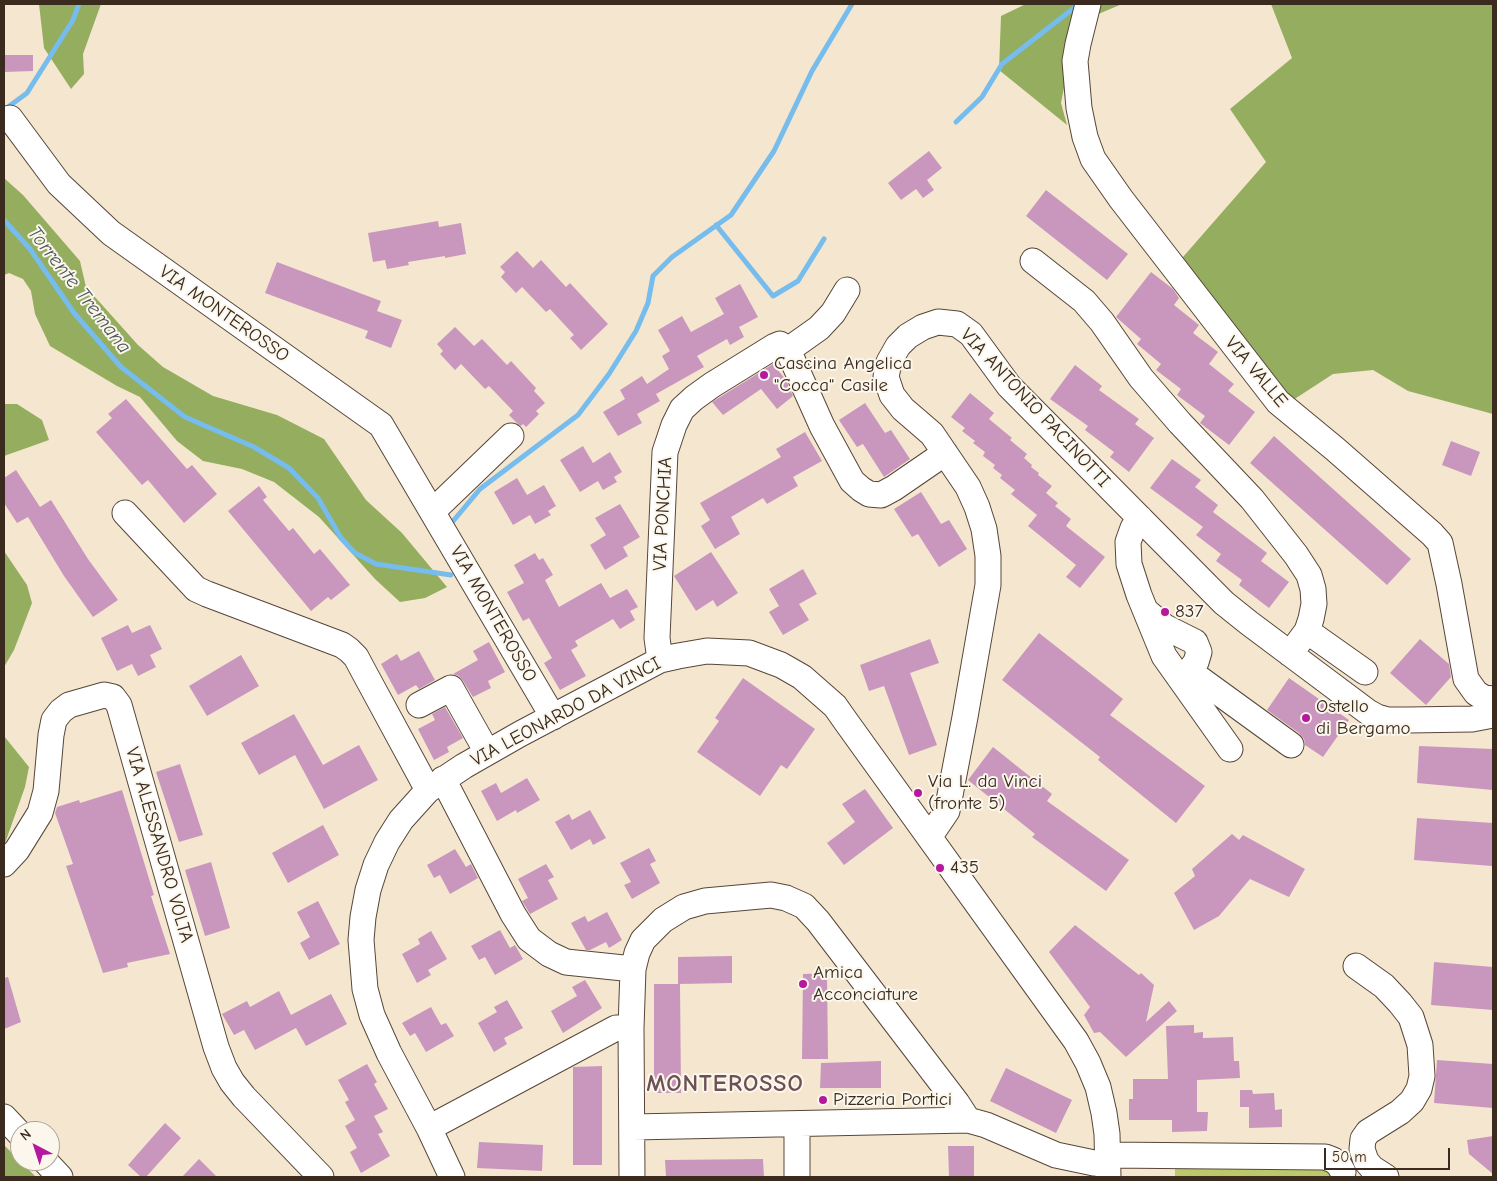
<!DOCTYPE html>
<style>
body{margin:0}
#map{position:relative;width:1497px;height:1181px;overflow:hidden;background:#f5e7cf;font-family:"Comic Neue",sans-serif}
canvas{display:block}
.frame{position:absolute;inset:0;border:5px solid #3b2a1e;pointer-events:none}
.north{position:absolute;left:10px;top:1121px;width:50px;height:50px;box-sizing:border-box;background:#fbf7ec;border:1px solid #aea59a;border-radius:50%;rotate:320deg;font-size:14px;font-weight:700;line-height:20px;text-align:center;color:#3b2a1e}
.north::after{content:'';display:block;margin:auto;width:18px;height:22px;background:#b5179e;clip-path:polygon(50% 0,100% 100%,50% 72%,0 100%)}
.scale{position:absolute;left:1324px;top:1148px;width:126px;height:22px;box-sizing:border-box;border:2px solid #3b2a1e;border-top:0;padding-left:6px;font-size:15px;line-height:18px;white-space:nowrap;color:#3b2a1e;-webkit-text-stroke:4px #fbf7ec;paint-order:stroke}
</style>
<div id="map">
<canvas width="1497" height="1181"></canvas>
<div class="frame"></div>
<div class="north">N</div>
<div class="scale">50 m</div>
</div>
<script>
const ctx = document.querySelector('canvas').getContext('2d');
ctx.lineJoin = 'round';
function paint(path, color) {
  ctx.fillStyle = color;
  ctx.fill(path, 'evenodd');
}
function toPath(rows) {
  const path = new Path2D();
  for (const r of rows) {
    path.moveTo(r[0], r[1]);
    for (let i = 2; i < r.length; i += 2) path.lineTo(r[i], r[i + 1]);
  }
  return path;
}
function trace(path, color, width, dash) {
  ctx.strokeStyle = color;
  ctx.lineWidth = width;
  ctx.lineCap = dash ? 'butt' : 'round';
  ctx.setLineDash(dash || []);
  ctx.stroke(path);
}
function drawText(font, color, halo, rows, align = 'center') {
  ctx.font = font + ' "Comic Neue",sans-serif';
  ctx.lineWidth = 4;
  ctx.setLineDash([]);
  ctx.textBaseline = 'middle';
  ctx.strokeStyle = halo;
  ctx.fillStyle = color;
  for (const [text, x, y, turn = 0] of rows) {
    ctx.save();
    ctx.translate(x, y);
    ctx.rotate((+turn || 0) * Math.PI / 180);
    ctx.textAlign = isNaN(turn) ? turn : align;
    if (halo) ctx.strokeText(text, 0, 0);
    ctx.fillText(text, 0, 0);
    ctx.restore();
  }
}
const green = toPath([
 [1337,1168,1337,1177,1175,1177,1175,1169]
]);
const forest = toPath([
 [39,4,101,4,83,54,84,74,71,89,44,48],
 [1026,4,1122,4,1082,21,1074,36,1061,103,1067,125,999,70,1001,16],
 [1271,4,1493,4,1493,414,1408,391,1373,370,1333,374,1290,402,1176,265,1266,162,1230,109,1292,58],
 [4,178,23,195,80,261,86,287,138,345,163,367,213,396,277,415,324,439,366,500,402,533,447,587,425,598,400,602,375,579,319,517,274,482,242,469,203,461,177,441,140,397,117,386,50,346,35,314,31,291,23,279,9,273,4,275],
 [4,404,17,404,42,420,49,440,4,456],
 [4,551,27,585,32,603,14,650,4,667],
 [4,736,29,767,25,787,4,846],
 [4,1145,36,1177,4,1177]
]);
const stream = toPath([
 [4,110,27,93,73,20,79,4],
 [956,122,982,97,1002,64,1079,4],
 [4,220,30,249,74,313,121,367,185,417,254,447,289,468,318,498,341,538,355,553,376,564,451,575],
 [716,225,773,296,798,281,824,239],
 [449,526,480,489,578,415,609,374,636,331,648,303,653,276,672,257,731,215,774,151,812,71,852,4]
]);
const building = toPath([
 [4,55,33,55,33,71,4,72],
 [929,151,942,168,927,180,934,190,923,198,916,189,901,200,888,183],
 [1046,190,1128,254,1107,280,1026,216],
 [438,221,439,227,461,223,466,254,445,258,445,256,408,262,409,265,387,269,385,260,373,262,368,233],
 [517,251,533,268,541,260,566,287,570,283,608,324,581,350,570,338,574,335,550,309,546,312,522,287,516,293,501,277,505,272,500,267],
 [277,262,381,301,377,311,402,320,391,348,365,338,368,331,265,293],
 [1151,272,1173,289,1179,298,1174,305,1199,325,1193,333,1218,352,1209,364,1234,384,1228,391,1255,412,1229,445,1200,423,1205,416,1177,395,1181,389,1156,370,1161,364,1137,344,1141,339,1116,317],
 [740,284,758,317,739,327,744,337,730,345,727,339,697,356,704,367,656,394,660,401,637,414,642,423,618,436,603,412,625,399,620,390,642,376,647,384,669,369,662,356,670,351,658,330,682,316,691,332,724,314,715,298],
 [455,327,474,346,482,339,507,365,511,361,536,388,534,391,545,403,536,411,539,414,526,427,523,424,521,426,518,424,509,415,513,411,489,386,485,389,461,364,455,370,440,354,443,351,437,344],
 [773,364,786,380,793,396,777,409,761,389,723,415,712,402],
 [1075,365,1102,386,1099,390,1139,419,1135,424,1154,438,1129,472,1110,457,1114,452,1085,430,1088,426,1050,399],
 [970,393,994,413,989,419,1012,438,1010,440,1027,454,1024,458,1032,465,1031,467,1039,473,1038,475,1052,486,1046,493,1058,503,1055,506,1071,519,1066,526,1105,557,1080,588,1066,577,1076,565,1028,526,1037,515,1011,494,1015,490,1000,478,1002,475,993,468,995,465,983,456,985,452,973,443,975,441,962,431,965,428,951,417],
 [126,399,187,469,192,465,217,494,184,523,148,480,142,485,96,432,112,418,108,414],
 [865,403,885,433,891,430,910,459,884,477,863,444,857,447,839,420],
 [805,432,822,461,793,477,798,486,767,504,763,498,731,517,740,534,715,549,701,526,710,520,700,503,781,457,776,449],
 [1274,436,1411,559,1387,585,1250,463],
 [1451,441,1480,452,1471,476,1442,465],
 [583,446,593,463,610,452,622,472,614,477,617,482,603,490,598,481,580,492,560,460],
 [1172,459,1201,480,1195,487,1218,505,1213,512,1267,553,1261,561,1289,582,1269,608,1239,585,1242,580,1216,561,1221,554,1196,535,1203,527,1150,488],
 [16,470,40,507,51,500,88,559,118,600,93,617,64,576,28,517,17,523,4,503,4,478],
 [517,478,527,495,544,485,556,506,548,511,551,515,535,524,530,515,513,525,494,492],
 [259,486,267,497,263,500,289,531,293,528,314,554,320,549,350,585,331,600,328,597,311,611,228,511],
 [921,492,941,524,949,520,967,549,939,567,918,534,912,537,894,509],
 [620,504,640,537,623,547,628,556,605,570,590,545,606,535,595,518],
 [711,552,738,593,717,607,713,600,696,611,674,576],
 [535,553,539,560,543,558,553,575,545,580,559,607,601,583,610,598,627,589,638,607,630,611,635,620,620,629,613,619,575,641,578,646,571,650,586,676,560,690,544,663,552,658,529,618,523,621,507,592,524,583,514,565],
 [803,569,817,594,799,604,809,620,783,635,769,612,779,606,769,589],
 [128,625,132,633,150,625,162,649,150,655,156,667,138,676,132,664,117,671,101,638],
 [1039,633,1123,699,1110,715,1205,786,1176,823,1098,760,1100,757,1002,680],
 [930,639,939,663,910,673,937,745,909,755,884,686,869,691,860,665],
 [1420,639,1449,664,1451,677,1426,705,1390,673],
 [489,642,505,672,488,681,491,688,473,697,463,681,459,676,453,674,478,660,473,651],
 [419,651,435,680,419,689,416,685,398,695,381,664,397,654,401,661],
 [241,655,259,686,207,716,189,686],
 [743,678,815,729,787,769,781,765,760,796,697,752,719,721,715,718],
 [1289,678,1349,720,1323,757,1305,745,1304,739,1299,733,1267,710],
 [445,707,463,738,447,747,449,752,434,760,418,729,435,720,432,714],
 [294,714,323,765,359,745,378,780,324,809,295,755,259,775,241,743],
 [1419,746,1493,749,1493,790,1417,783],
 [993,747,1052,794,1047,801,1129,860,1106,891,1032,837,1035,834,968,780],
 [180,764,203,835,179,842,156,772],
 [527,778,540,800,517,813,516,810,497,821,481,791,496,783,501,793],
 [865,789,893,828,844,865,827,843,855,822,842,804],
 [122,790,154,895,151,896,170,954,127,963,128,967,103,973,66,866,73,864,55,813,57,807,79,800,80,803],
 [590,810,606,838,593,845,590,839,571,850,555,822,569,814,572,820],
 [1417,818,1493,823,1492,866,1414,860],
 [323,825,339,855,288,883,272,853],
 [1232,834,1239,840,1243,835,1305,869,1289,897,1250,879,1219,916,1194,930,1174,893,1195,876,1192,869],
 [649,848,656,861,650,864,660,883,632,899,624,885,631,882,620,863],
 [455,849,466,867,471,864,478,878,450,894,440,875,434,878,427,865],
 [211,862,230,928,205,936,185,870],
 [546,864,554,877,548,880,558,899,530,914,522,901,528,898,518,879],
 [318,901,340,944,309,960,300,943,310,937,297,912],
 [607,912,622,940,609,948,606,942,590,950,586,950,571,923,585,916,588,922],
 [1075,925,1139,975,1141,973,1154,985,1146,1022,1169,1001,1177,1011,1126,1057,1100,1032,1094,1033,1084,1015,1090,1007,1049,952],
 [500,930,510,948,515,945,523,959,495,975,485,957,479,960,471,946],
 [431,931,447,959,428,970,431,975,417,983,402,954,420,944,418,939],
 [732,956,732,983,678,984,678,957],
 [1434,962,1493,967,1493,1010,1431,1005],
 [827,973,828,1059,802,1059,803,974],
 [8,977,21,1022,4,1029,4,978],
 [585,980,602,1008,563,1033,551,1011,577,996,572,987],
 [654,984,680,984,681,1093,654,1093],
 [279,991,291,1015,331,994,347,1024,306,1046,296,1028,255,1050,244,1030,234,1035,222,1014,247,1001,250,1007],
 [507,1000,523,1028,504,1038,507,1044,494,1052,478,1023,497,1012,494,1007],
 [431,1007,441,1025,446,1023,454,1036,426,1052,415,1033,410,1036,402,1023],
 [1194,1025,1194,1033,1203,1032,1203,1038,1233,1037,1234,1061,1239,1061,1240,1078,1197,1080,1197,1112,1208,1112,1207,1131,1172,1132,1172,1120,1129,1120,1129,1099,1133,1099,1133,1079,1168,1079,1166,1026],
 [1437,1060,1493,1064,1493,1108,1434,1103],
 [881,1061,881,1088,820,1088,821,1063],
 [367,1064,377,1082,374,1084,388,1109,374,1116,383,1132,378,1134,390,1156,361,1173,350,1152,357,1148,345,1126,355,1120,345,1102,349,1100,338,1080],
 [602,1066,602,1165,573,1165,573,1067],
 [1006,1068,1072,1100,1056,1133,990,1101],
 [1240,1090,1252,1090,1253,1094,1274,1093,1275,1110,1282,1109,1282,1127,1249,1128,1249,1107,1240,1107],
 [165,1123,181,1138,146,1177,141,1177,128,1165],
 [1493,1136,1493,1174,1469,1154,1467,1140],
 [479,1142,543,1145,542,1171,477,1168],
 [948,1146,974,1146,974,1177,949,1177],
 [199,1159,217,1177,182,1177],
 [763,1159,764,1177,666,1177,665,1160]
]);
const minor = toPath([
 [1088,4,1078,44,1075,61,1079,108,1085,137,1093,159,1121,199,1278,402,1335,449,1432,534,1440,543,1449,584,1466,679,1476,693,1484,698,1493,699],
 [10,118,59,184,111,233,381,425,553,717],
 [1033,261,1084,301,1102,322,1141,378,1180,423,1252,499,1296,555,1309,575,1313,589,1314,604,1311,619,1307,631,1290,654],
 [788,350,819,328,833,313,847,290],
 [433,511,511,436],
 [125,513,196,589,207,594,342,645,349,650,356,657,364,672,428,790],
 [1140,518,1133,528,1128,542,1129,564,1139,595,1164,656,1230,749],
 [1146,611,1165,627,1195,642,1199,652,1196,662,1182,681],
 [1307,631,1365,672],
 [660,660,657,638,665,452,674,425,682,409,694,398,712,385,775,346,780,344,788,350,822,426,852,481,861,489,869,494,881,495,894,488,945,453],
 [1189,671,1291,745],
 [419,705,451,688,487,752],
 [443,779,513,914,529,939,549,954,566,962,633,969],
 [930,836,947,811,965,717,988,585,988,556,984,529,977,507,968,487,932,434,917,421,903,409,892,395,886,377,889,362,898,346,908,336,923,327,938,322,957,324,971,334,1009,386,1224,603,1249,623,1368,712,1377,717,1388,720,1409,720,1472,719,1493,715],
 [4,864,17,850,40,813,46,791,51,735,54,720,61,711,69,705,104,695,113,697,119,705,216,1047,224,1068,232,1082,244,1097,321,1177],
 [1356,966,1384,986,1400,1003,1411,1017,1420,1045,1422,1076,1419,1089,1412,1101,1400,1112,1368,1132,1363,1139,1362,1149,1366,1161,1372,1168,1386,1177],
 [4,1117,20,1134],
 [797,1124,797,1177],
 [633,1127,968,1120,986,1125,1056,1155,1094,1163,1108,1164],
 [429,1128,616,1028,631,1028],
 [1108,1155,1325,1157,1333,1160,1339,1165,1343,1172],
 [45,1161,60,1177],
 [452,1177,429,1128,389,1053,372,1015,365,989,361,940,363,917,368,890,376,865,387,842,401,820,428,790,464,766,520,734,660,660,678,656,707,651,749,653,781,665,802,677,835,706,847,723,1076,1041,1088,1063,1098,1087,1104,1113,1107,1134,1108,1177],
 [632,1177,631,1028,633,969,637,953,643,940,663,920,684,907,705,901,771,895,786,898,804,906,818,921,957,1103,968,1120]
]);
const markers = [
 [764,375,5,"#b5179e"],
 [1165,612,5,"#b5179e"],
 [1306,718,5,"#b5179e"],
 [918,793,5,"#b5179e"],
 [940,868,5,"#b5179e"],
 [803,984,5,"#b5179e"],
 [823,1100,5,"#b5179e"]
];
const streetNames = [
 ["VIA MONTEROSSO",224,314,35],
 ["VIA VALLE",1256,372,50],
 ["VIA ANTONIO PACINOTTI",1035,408,47],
 ["VIA PONCHIA",663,514,-87],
 ["VIA MONTEROSSO",493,614,60],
 ["VIA LEONARDO DA VINCI",566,712,-28],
 ["VIA ALESSANDRO VOLTA",159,845,74]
];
const poiNames = [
 ["Cascina Angelica",774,364],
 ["\"Cocca\" Casile",774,386],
 ["837",1175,612],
 ["Ostello",1316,707],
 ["di Bergamo",1316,729],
 ["Via L. da Vinci",928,782],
 ["(fronte 5)",928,804],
 ["435",950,868],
 ["Amica",813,973],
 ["Acconciature",813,995],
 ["Pizzeria Portici",833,1100]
];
const waterNames = [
 ["Torrente Tremana",79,290,52]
];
const districtNames = [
 ["MONTEROSSO",725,1084]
];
paint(green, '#bbc96b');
paint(forest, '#94ad5f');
trace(stream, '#76bced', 5);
paint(building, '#c997bd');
trace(minor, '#574639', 27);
trace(minor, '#fff', 25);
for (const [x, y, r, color] of markers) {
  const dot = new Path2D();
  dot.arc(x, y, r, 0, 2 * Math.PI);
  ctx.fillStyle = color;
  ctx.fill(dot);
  trace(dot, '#fbf7ec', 2);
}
drawText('19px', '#3b2a1e', '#fbf7ec', streetNames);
drawText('19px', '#3b2a1e', '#fbf7ec', poiNames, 'left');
drawText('italic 20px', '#4d565c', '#fbf7ec', waterNames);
ctx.letterSpacing = '1px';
drawText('bold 24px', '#6d5056', '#fbf7ec', districtNames);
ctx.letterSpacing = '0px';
</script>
